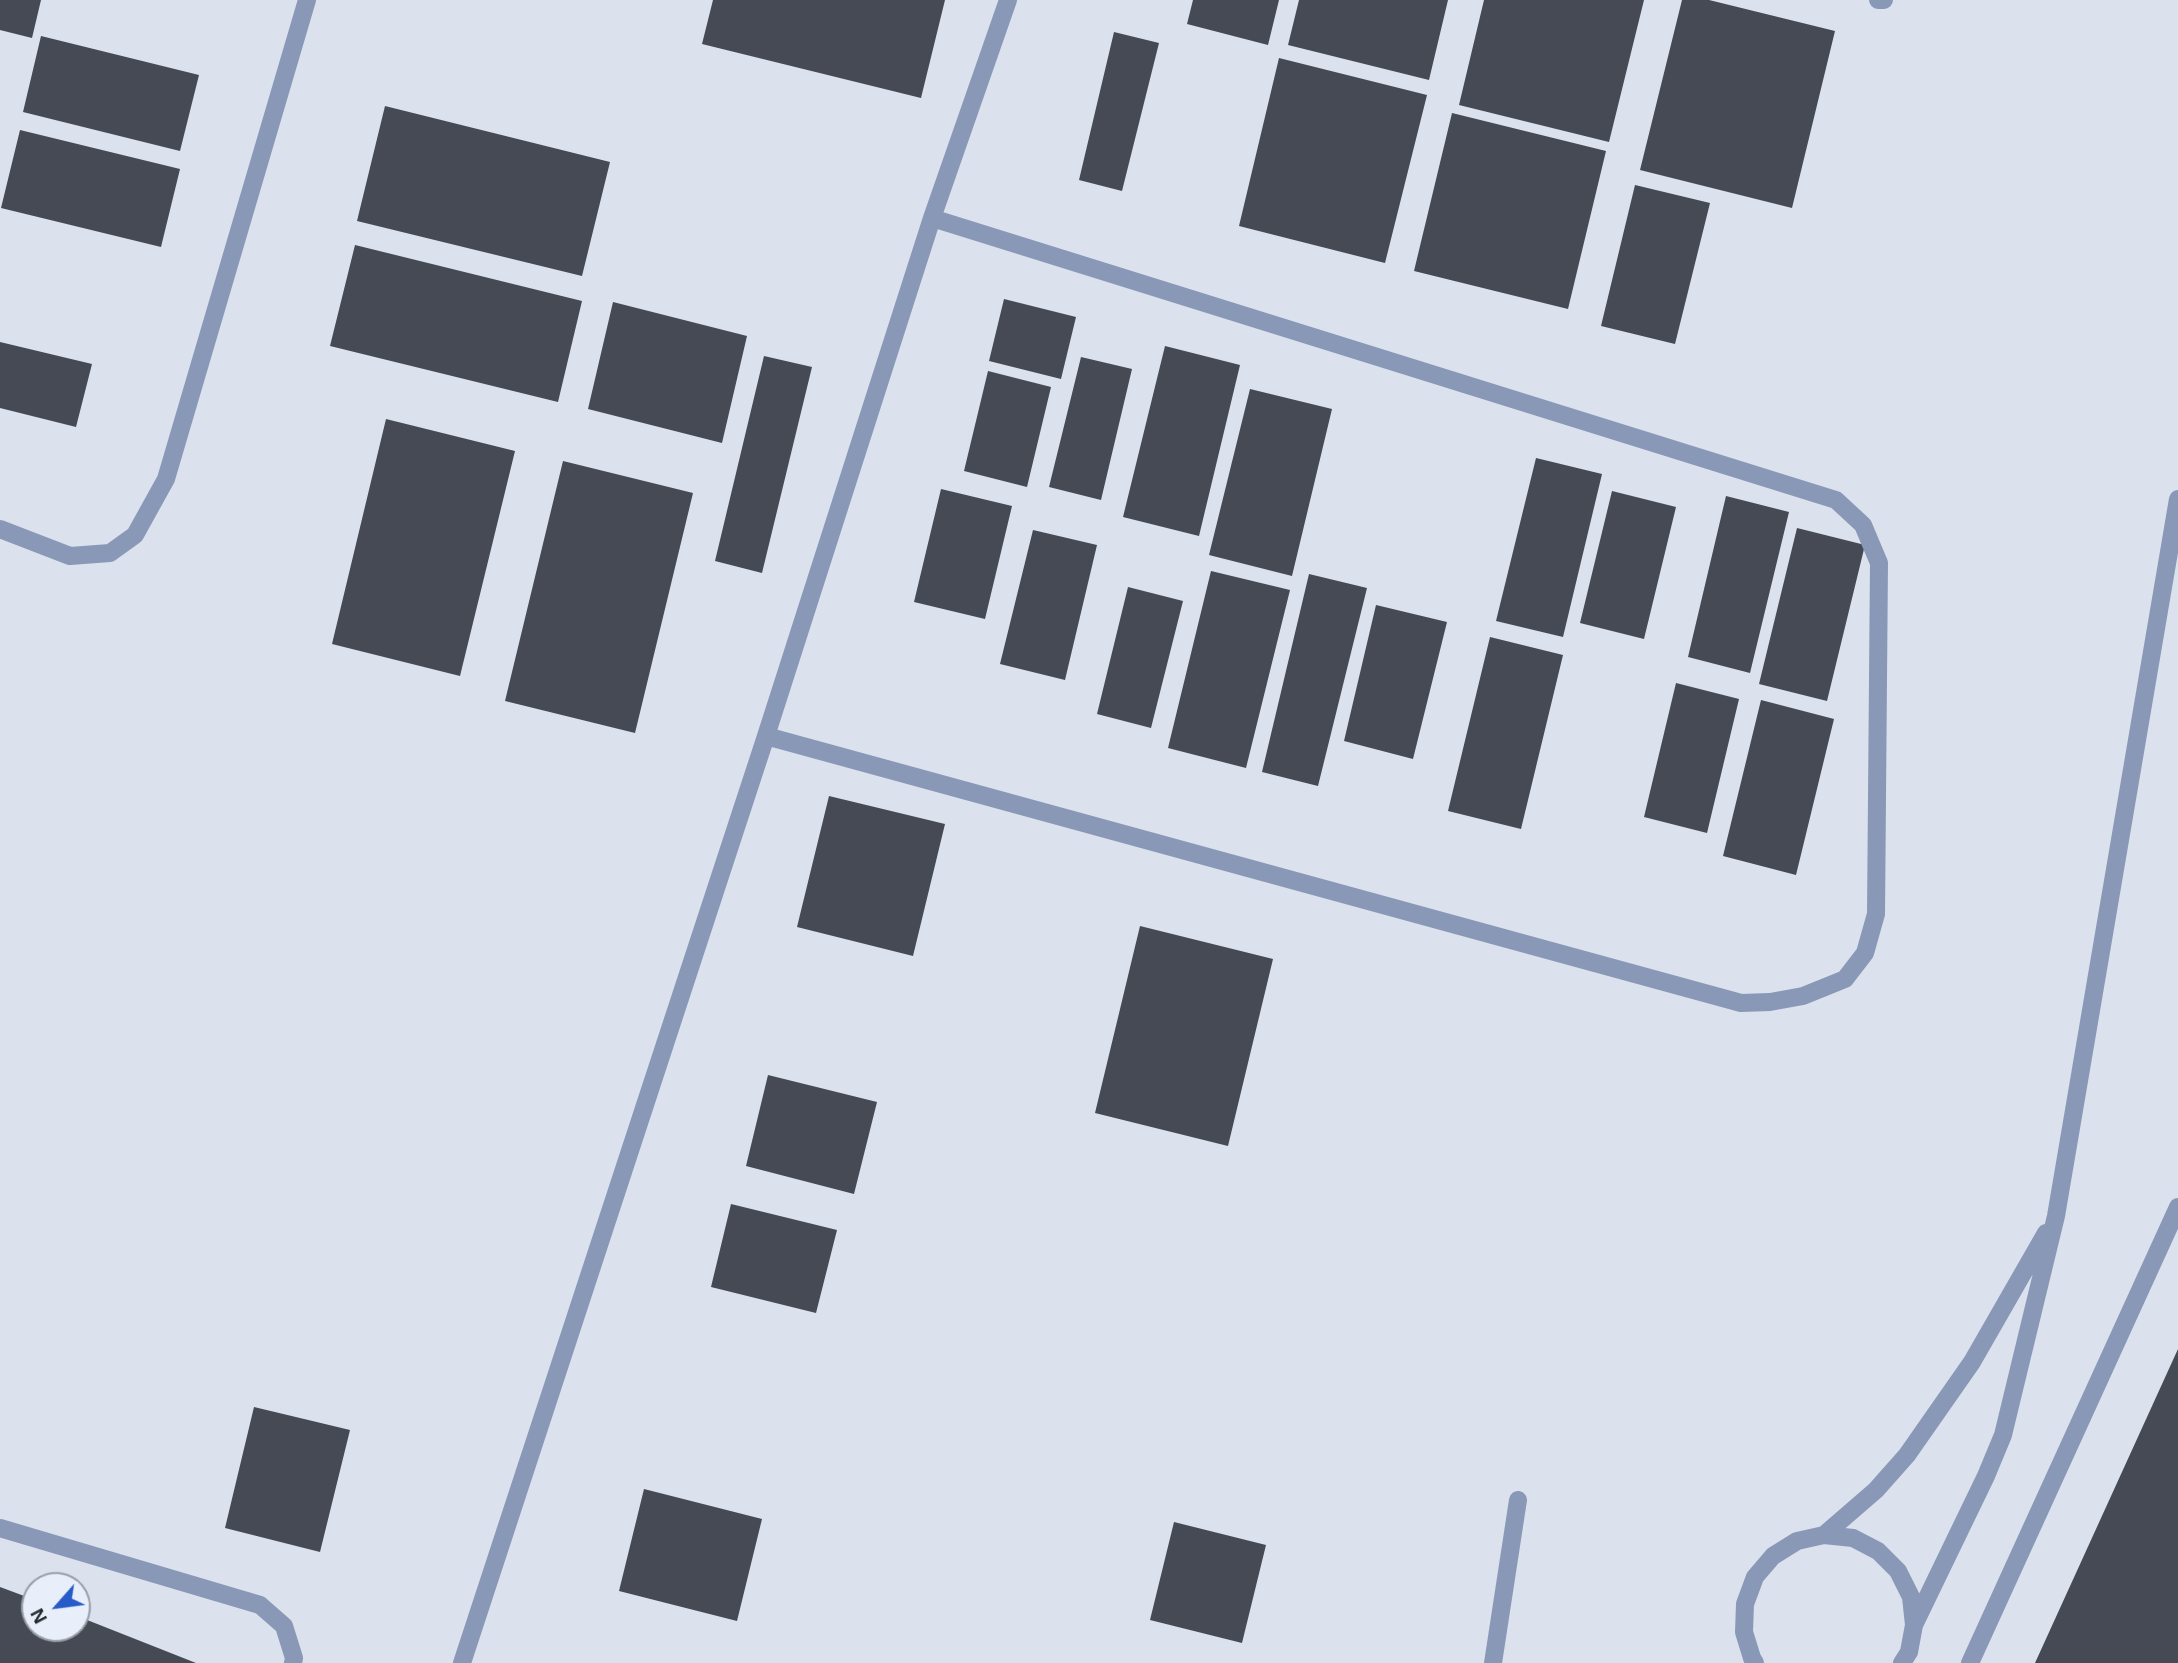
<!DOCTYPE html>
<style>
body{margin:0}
#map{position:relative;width:2178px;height:1663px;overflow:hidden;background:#dbe1ed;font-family:Arial,sans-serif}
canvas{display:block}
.north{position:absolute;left:21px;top:1572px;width:70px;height:70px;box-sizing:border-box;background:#e8effa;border:2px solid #999fa7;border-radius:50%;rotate:242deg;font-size:19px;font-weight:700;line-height:28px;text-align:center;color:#23262a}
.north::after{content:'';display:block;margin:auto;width:24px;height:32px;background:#275bc8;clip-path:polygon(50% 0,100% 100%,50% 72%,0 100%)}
</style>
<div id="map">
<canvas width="2178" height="1663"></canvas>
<div class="north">N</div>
</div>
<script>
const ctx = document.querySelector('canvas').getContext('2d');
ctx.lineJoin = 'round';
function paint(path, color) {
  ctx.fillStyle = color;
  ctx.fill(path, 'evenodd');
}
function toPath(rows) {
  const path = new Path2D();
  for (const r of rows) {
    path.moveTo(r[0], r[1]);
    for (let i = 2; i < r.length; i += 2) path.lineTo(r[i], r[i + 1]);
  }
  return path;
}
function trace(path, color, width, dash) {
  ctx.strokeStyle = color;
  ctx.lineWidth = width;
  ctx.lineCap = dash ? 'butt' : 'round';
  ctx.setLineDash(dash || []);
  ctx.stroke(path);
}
const building = toPath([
 [0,0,41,0,32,38,0,30],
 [713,0,945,0,921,98,702,44],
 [1193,0,1279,0,1268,45,1187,24],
 [1299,0,1448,0,1429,80,1288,45],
 [1484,0,1644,0,1609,142,1459,105],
 [1682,0,1709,0,1835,31,1792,208,1640,170],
 [1114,32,1159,43,1122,191,1079,180],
 [41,36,199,75,180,151,23,112],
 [1279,58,1427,95,1385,263,1239,226],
 [385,106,610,162,582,276,357,221],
 [1452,113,1606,151,1568,309,1414,271],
 [20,130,180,169,161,247,1,208],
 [1635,185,1710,203,1675,344,1601,326],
 [355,245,582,301,558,402,330,346],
 [1004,299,1076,317,1061,379,989,361],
 [613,302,747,336,722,443,588,409],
 [0,342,92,364,76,427,0,408],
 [1165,346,1240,365,1199,536,1123,517],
 [764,356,812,367,762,573,715,561],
 [1081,357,1132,369,1101,500,1049,487],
 [988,371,1051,387,1027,487,964,471],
 [1250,389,1332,409,1292,576,1209,555],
 [386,419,515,451,460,676,332,644],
 [1536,458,1602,474,1563,637,1496,621],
 [563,461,693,493,635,733,505,701],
 [941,489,1012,506,985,619,914,602],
 [1612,491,1676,507,1644,639,1580,623],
 [1726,496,1789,512,1750,673,1688,657],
 [1797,528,1865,545,1827,701,1759,684],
 [1033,530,1097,545,1065,680,1000,664],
 [1211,571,1290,590,1246,768,1168,748],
 [1309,574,1367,588,1318,786,1262,772],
 [1128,587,1183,601,1151,728,1097,714],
 [1376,605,1447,622,1413,759,1344,741],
 [1490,637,1563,655,1521,829,1448,811],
 [1676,683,1739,699,1707,833,1644,817],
 [1761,700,1834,719,1796,875,1723,856],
 [829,796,945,824,913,956,797,927],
 [1140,926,1273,959,1228,1146,1095,1113],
 [768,1075,877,1102,854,1194,746,1166],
 [731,1204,837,1230,816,1313,711,1287],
 [2178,1349,2178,1663,2035,1663],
 [254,1407,350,1430,320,1552,225,1528],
 [644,1489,762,1519,737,1621,619,1591],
 [1174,1522,1266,1545,1242,1643,1150,1620],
 [0,1587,35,1600,35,1628,77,1628,77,1616,196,1663,0,1663]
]);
const minor = toPath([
 [1878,0,1884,0],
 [0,529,70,556,110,553,135,535,166,479,307,0],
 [766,736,1741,1003,1770,1002,1803,996,1845,979,1865,953,1876,914,1879,563,1863,525,1836,500,932,218],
 [0,1528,260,1605,284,1626,294,1658,293,1663],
 [1824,1535,1876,1490,1907,1455,1972,1362,2046,1233],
 [1914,1625,1986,1476,2003,1435,2056,1216,2178,499],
 [462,1663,766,736,932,218,1008,0],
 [1493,1663,1518,1500],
 [1755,1663,1752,1658,1744,1632,1745,1604,1755,1577,1773,1556,1797,1541,1824,1535,1853,1538,1878,1551,1898,1571,1911,1597,1914,1625,1909,1652,1902,1663],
 [1970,1663,2178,1207]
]);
paint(building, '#454a54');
trace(minor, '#8898b6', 18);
</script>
